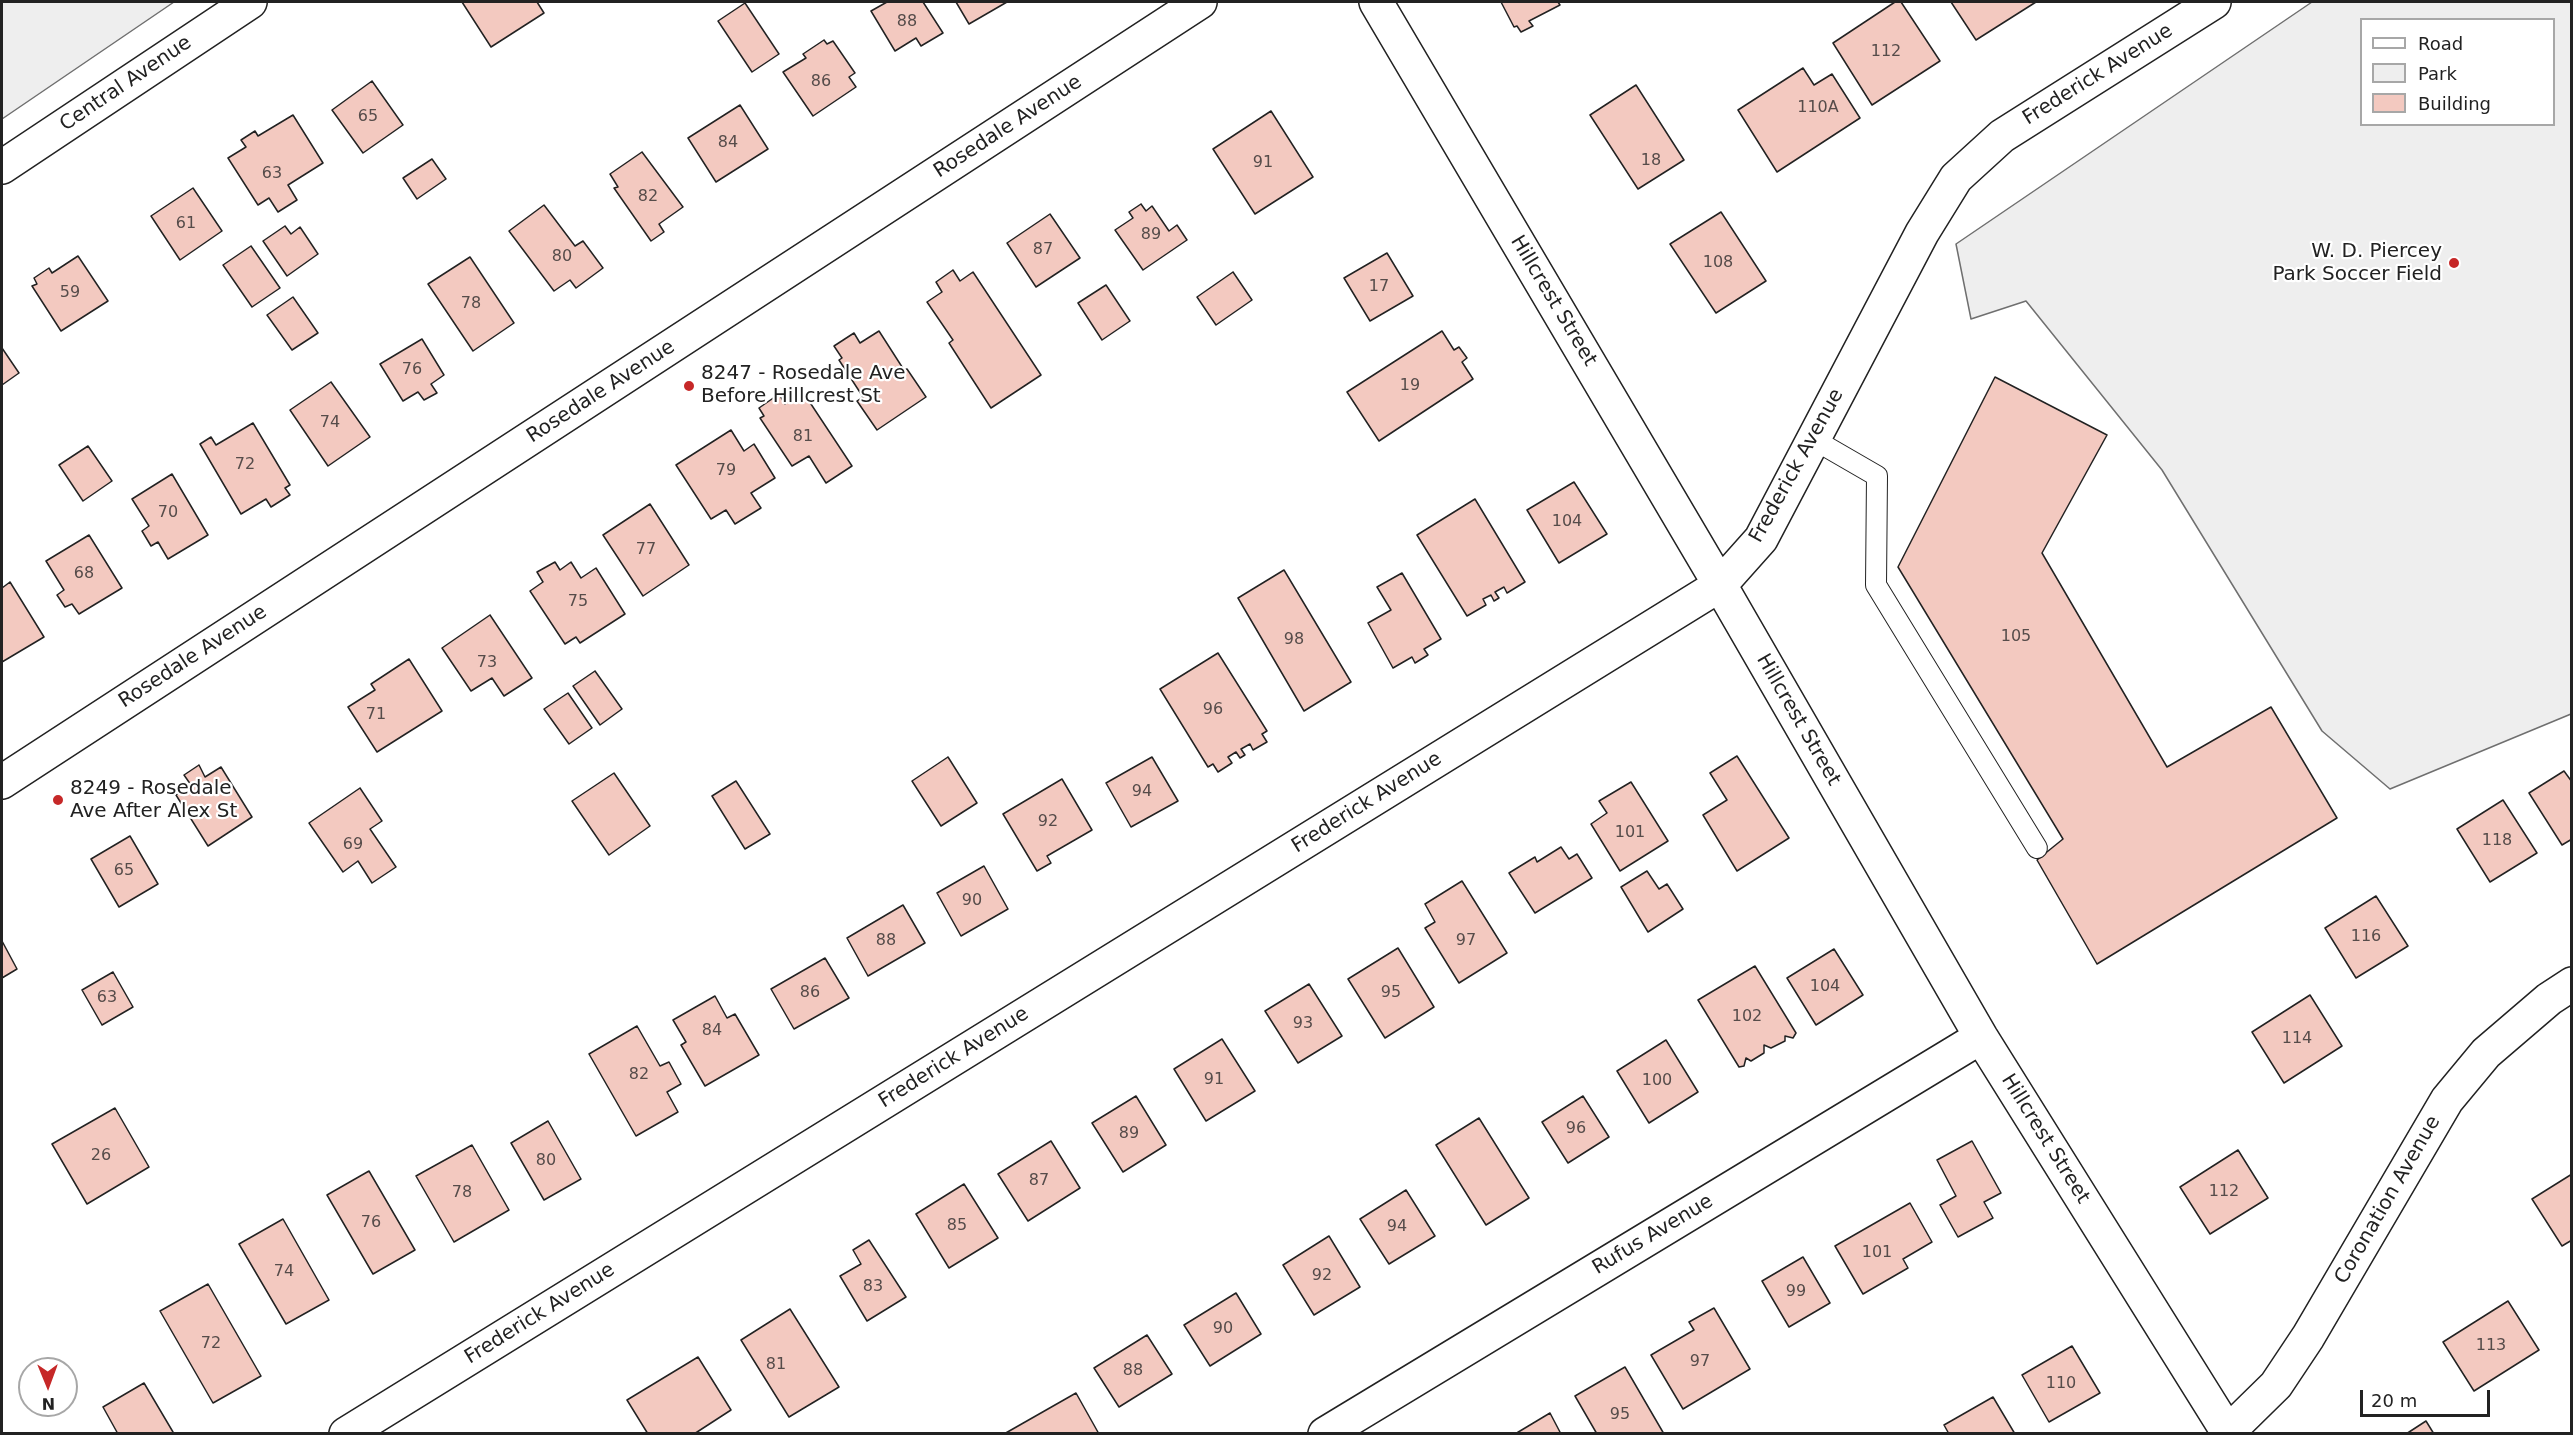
<!DOCTYPE html>
<style>
body{margin:0}
#map{position:relative;width:2573px;height:1435px;overflow:hidden;background:#fff;font-family:"DejaVu Sans",sans-serif}
canvas{display:block}
.frame{position:absolute;inset:0;border:3px solid #222;pointer-events:none}
.legend{position:absolute;left:2360px;top:18px;width:195px;height:108px;box-sizing:border-box;background:#fff;border:2px solid #a7a7a7;margin:0;padding:8px 10px;list-style:none;font-size:18px;color:#222}
.legend li{display:flex;align-items:center;gap:12px;height:30px}
.legend b{width:30px;border:2px solid #a7a7a7}
.north{position:absolute;left:18px;top:1357px;width:60px;height:60px;box-sizing:border-box;background:#fff;border:2px solid #a7a7a7;border-radius:50%;rotate:179deg;font-size:16px;font-weight:700;line-height:24px;text-align:center;color:#222}
.north::after{content:'';display:block;margin:auto;width:21px;height:27px;background:#c62828;clip-path:polygon(50% 0,100% 100%,50% 72%,0 100%)}
.scale{position:absolute;left:2360px;top:1390px;width:130px;height:27px;box-sizing:border-box;border:3px solid #222;border-top:0;padding-left:8px;font-size:18px;line-height:21px;white-space:nowrap;color:#222;-webkit-text-stroke:4px #fff;paint-order:stroke}
</style>
<div id="map">
<canvas width="2573" height="1435"></canvas>
<div class="frame"></div>
<ul class="legend">
<li><b style="height:8px;background:#fff"></b>Road</li>
<li><b style="height:16px;background:#eee"></b>Park</li>
<li><b style="height:16px;background:#f3c9c0"></b>Building</li>
</ul>
<div class="north">N</div>
<div class="scale">20 m</div>
</div>
<script>
const ctx = document.querySelector('canvas').getContext('2d');
ctx.lineJoin = 'round';
function paint(path, color) {
  ctx.fillStyle = color;
  ctx.fill(path, 'evenodd');
}
function toPath(rows) {
  const path = new Path2D();
  for (const r of rows) {
    path.moveTo(r[0], r[1]);
    for (let i = 2; i < r.length; i += 2) path.lineTo(r[i], r[i + 1]);
  }
  return path;
}
function trace(path, color, width, dash) {
  ctx.strokeStyle = color;
  ctx.lineWidth = width;
  ctx.lineCap = dash ? 'butt' : 'round';
  ctx.setLineDash(dash || []);
  ctx.stroke(path);
}
function drawText(font, color, halo, rows, align = 'center') {
  ctx.font = font + ' "DejaVu Sans",sans-serif';
  ctx.lineWidth = 4.5;
  ctx.setLineDash([]);
  ctx.textBaseline = 'middle';
  ctx.strokeStyle = halo;
  ctx.fillStyle = color;
  for (const [text, x, y, turn = 0] of rows) {
    ctx.save();
    ctx.translate(x, y);
    ctx.rotate((+turn || 0) * Math.PI / 180);
    ctx.textAlign = isNaN(turn) ? turn : align;
    if (halo) ctx.strokeText(text, 0, 0);
    ctx.fillText(text, 0, 0);
    ctx.restore();
  }
}
const green = toPath([
 [2,2,174,2,2,119,2,2],
 [2312,2,2571,2,2571,714,2390,789,2322,731,2162,470,2026,301,1971,319,1956,244,2312,2],
 [2362,20,2554,20,2554,124,2362,124,2362,20]
]);
const building = toPath([
 [462,2,537,2,544,13,491,47,462,2],
 [887,2,923,2,943,33,921,46,916,38,895,51,871,11,887,2],
 [956,2,1007,2,969,24,956,2],
 [1501,2,1558,2,1560,5,1529,21,1533,26,1521,32,1517,26,1514,27,1501,2],
 [1895,2,1901,2,1940,61,1872,105,1833,43,1895,2],
 [1951,2,2036,2,1976,40,1951,2],
 [745,3,779,54,752,72,718,21,745,3],
 [824,40,827,44,833,41,855,73,849,77,856,87,813,116,783,72,806,58,803,54,824,40],
 [1803,68,1814,85,1832,74,1860,118,1777,172,1738,110,1803,68],
 [372,81,403,125,363,153,332,110,372,81],
 [1636,85,1684,160,1638,189,1590,115,1636,85],
 [740,105,768,149,716,182,688,138,740,105],
 [1271,111,1313,177,1255,214,1213,149,1271,111],
 [293,115,323,163,288,185,297,200,278,212,269,198,258,205,228,158,246,147,241,140,255,131,258,136,293,115],
 [642,152,683,207,659,224,664,232,651,241,614,188,618,187,610,174,642,152],
 [432,159,446,179,417,199,403,178,432,159],
 [193,188,222,231,180,260,151,216,193,188],
 [1141,204,1146,211,1152,206,1169,231,1177,225,1187,240,1143,270,1115,230,1133,218,1129,212,1141,204],
 [544,205,575,246,583,241,603,268,576,288,570,280,554,291,509,231,544,205],
 [1721,212,1766,281,1716,313,1670,244,1721,212],
 [1050,214,1080,258,1036,287,1007,243,1050,214],
 [285,226,291,234,300,227,318,254,287,276,263,241,285,226],
 [251,246,280,288,252,307,223,265,251,246],
 [1387,253,1413,296,1370,321,1344,278,1387,253],
 [78,256,108,301,61,331,32,286,37,284,34,278,49,268,52,273,78,256],
 [470,257,514,323,473,351,428,284,470,257],
 [953,270,960,281,973,272,1041,375,991,408,949,343,953,340,927,302,942,292,936,282,953,270],
 [1233,272,1252,300,1216,325,1197,297,1233,272],
 [1106,285,1130,321,1102,340,1078,303,1106,285],
 [293,297,318,333,292,350,267,315,293,297],
 [879,331,904,370,907,369,926,397,877,430,857,401,863,397,839,360,842,358,834,346,854,333,860,343,879,331],
 [1442,331,1454,350,1459,347,1467,358,1462,362,1473,379,1379,441,1347,392,1442,331],
 [422,339,444,375,431,384,437,393,424,400,418,392,403,401,380,364,422,339],
 [2,348,19,373,2,385,2,348],
 [1995,377,2107,435,2042,553,2167,767,2271,707,2337,818,2097,964,2037,860,2063,839,1898,567,1995,377],
 [331,382,370,437,328,466,290,410,331,382],
 [803,392,852,466,826,483,809,456,792,466,760,418,764,416,759,408,779,394,785,404,803,392],
 [253,423,290,485,285,488,290,495,271,507,266,499,241,514,200,444,211,437,216,445,253,423],
 [731,430,744,451,754,444,775,478,751,493,761,508,735,524,726,510,711,519,676,465,731,430],
 [88,446,112,481,83,501,59,465,88,446],
 [172,474,208,535,168,559,158,542,151,546,142,531,149,526,132,499,172,474],
 [1574,482,1607,534,1559,563,1527,510,1574,482],
 [1475,499,1525,582,1507,593,1504,587,1495,592,1499,598,1494,601,1491,595,1483,599,1486,605,1467,616,1417,535,1475,499],
 [650,504,689,565,643,596,603,535,650,504],
 [89,535,122,588,79,614,72,604,65,607,57,595,64,590,46,561,89,535],
 [555,562,560,570,571,562,581,578,596,568,625,614,580,643,576,637,565,644,530,591,543,582,537,572,555,562],
 [1284,570,1351,682,1304,711,1238,598,1284,570],
 [1402,573,1441,639,1424,649,1428,655,1415,663,1412,657,1393,668,1368,623,1391,610,1377,587,1402,573],
 [10,582,44,637,2,662,2,588,10,582],
 [490,615,532,678,504,696,492,678,471,691,442,648,490,615],
 [1218,653,1267,731,1262,734,1267,742,1253,750,1250,744,1241,749,1245,755,1240,758,1236,752,1228,757,1232,763,1218,772,1213,764,1208,767,1160,689,1218,653],
 [409,659,442,711,377,752,348,707,375,690,371,684,409,659],
 [595,671,622,709,600,725,573,686,595,671],
 [568,693,592,728,569,744,544,709,568,693],
 [1737,756,1789,838,1737,871,1703,815,1727,800,1710,773,1737,756],
 [948,757,977,803,941,826,912,781,948,757],
 [1152,757,1178,801,1131,827,1106,783,1152,757],
 [199,765,205,777,221,767,252,817,208,846,176,795,191,785,184,775,199,765],
 [2564,771,2572,782,2572,839,2562,845,2529,793,2564,771],
 [614,773,650,826,609,855,572,801,614,773],
 [1062,779,1092,830,1047,856,1051,863,1037,871,1003,814,1062,779],
 [736,781,770,834,745,849,712,796,736,781],
 [1631,782,1668,841,1620,871,1591,824,1607,813,1599,801,1631,782],
 [360,788,382,821,370,829,396,867,372,883,358,861,343,872,309,823,360,788],
 [2503,800,2537,853,2490,882,2457,829,2503,800],
 [130,836,158,884,119,907,91,859,130,836],
 [1561,847,1569,859,1577,854,1592,878,1535,913,1509,873,1535,857,1537,862,1561,847],
 [984,866,1008,909,961,936,937,893,984,866],
 [1647,871,1659,889,1667,884,1683,909,1648,932,1621,887,1647,871],
 [1462,881,1507,953,1459,983,1425,928,1435,922,1425,904,1462,881],
 [2376,896,2408,946,2356,978,2325,928,2376,896],
 [903,905,925,943,868,976,847,938,903,905],
 [2,941,17,969,2,978,2,941],
 [1398,948,1434,1007,1385,1038,1348,979,1398,948],
 [1834,949,1863,995,1816,1025,1787,978,1834,949],
 [825,958,849,998,794,1029,771,989,825,958],
 [1755,966,1796,1033,1793,1038,1785,1036,1785,1041,1771,1048,1764,1045,1764,1053,1751,1061,1746,1058,1744,1066,1739,1067,1698,1000,1755,966],
 [113,972,133,1007,102,1025,82,990,113,972],
 [1309,984,1342,1036,1298,1063,1265,1011,1309,984],
 [2310,995,2342,1046,2284,1083,2252,1032,2310,995],
 [715,996,727,1018,735,1014,759,1055,705,1086,681,1045,686,1042,673,1020,715,996],
 [637,1026,660,1066,669,1062,681,1084,667,1092,678,1112,636,1136,589,1054,637,1026],
 [1222,1039,1255,1091,1206,1121,1174,1069,1222,1039],
 [1666,1040,1698,1092,1649,1123,1617,1071,1666,1040],
 [1136,1096,1166,1145,1123,1172,1092,1123,1136,1096],
 [1583,1096,1609,1137,1568,1163,1542,1122,1583,1096],
 [115,1108,149,1167,87,1204,52,1144,115,1108],
 [1479,1118,1529,1198,1486,1225,1436,1145,1479,1118],
 [548,1121,581,1179,544,1200,511,1143,548,1121],
 [1051,1141,1080,1188,1028,1221,998,1174,1051,1141],
 [1972,1141,2001,1193,1984,1202,1993,1218,1958,1237,1940,1205,1956,1196,1937,1160,1972,1141],
 [472,1145,509,1210,454,1242,416,1176,472,1145],
 [2238,1150,2268,1198,2210,1234,2180,1187,2238,1150],
 [369,1171,415,1250,373,1274,327,1195,369,1171],
 [2572,1174,2572,1240,2562,1246,2532,1199,2572,1174],
 [964,1184,998,1238,949,1268,916,1214,964,1184],
 [1406,1190,1435,1236,1389,1264,1360,1219,1406,1190],
 [1910,1203,1932,1242,1903,1259,1908,1268,1863,1294,1835,1246,1910,1203],
 [283,1219,329,1300,286,1324,239,1244,283,1219],
 [1329,1236,1360,1287,1314,1315,1283,1265,1329,1236],
 [869,1240,906,1297,867,1321,840,1276,861,1264,853,1250,869,1240],
 [1803,1257,1830,1303,1789,1327,1762,1281,1803,1257],
 [208,1284,261,1376,213,1403,160,1311,208,1284],
 [1236,1293,1261,1334,1210,1366,1184,1325,1236,1293],
 [2508,1301,2539,1350,2474,1391,2443,1342,2508,1301],
 [1714,1308,1750,1369,1683,1409,1651,1355,1694,1330,1689,1322,1714,1308],
 [790,1309,839,1387,789,1417,741,1340,790,1309],
 [1147,1335,1172,1374,1119,1407,1094,1368,1147,1335],
 [2072,1346,2100,1393,2049,1422,2022,1375,2072,1346],
 [698,1357,731,1410,694,1434,648,1434,627,1400,698,1357],
 [1625,1367,1664,1434,1597,1434,1575,1396,1625,1367],
 [144,1383,173,1432,171,1434,118,1434,103,1407,144,1383],
 [1076,1393,1099,1434,1004,1434,1076,1393],
 [1993,1397,2015,1434,1949,1434,1944,1425,1993,1397],
 [1550,1413,1561,1434,1515,1434,1550,1413],
 [2426,1421,2434,1434,2406,1434,2426,1421]
]);
const service = toPath([
 [1813,439,1877,476,1876,585,2037,848]
]);
const minor = toPath([
 [1376,2,1720,585,1981,1037,2229,1434],
 [2,167,250,2],
 [2,782,1200,2],
 [346,1434,1720,585,1761,539,1922,233,1956,178,2002,136,2214,2],
 [1325,1434,1981,1037],
 [2226,1434,2276,1385,2308,1337,2447,1100,2486,1053,2549,999,2572,984]
]);
const markers = [
 [2454,263,6,"#c62828"],
 [689,386,6,"#c62828"],
 [58,800,6,"#c62828"]
];
const numberNames = [
 ["88",907,22],
 ["112",1886,52],
 ["86",821,82],
 ["110A",1818,108],
 ["65",368,117],
 ["84",728,143],
 ["18",1651,161],
 ["91",1263,163],
 ["63",272,174],
 ["82",648,197],
 ["61",186,224],
 ["89",1151,235],
 ["87",1043,250],
 ["80",562,257],
 ["108",1718,263],
 ["17",1379,287],
 ["59",70,293],
 ["78",471,304],
 ["76",412,370],
 ["19",1410,386],
 ["74",330,423],
 ["81",803,437],
 ["72",245,465],
 ["79",726,471],
 ["70",168,513],
 ["104",1567,522],
 ["77",646,550],
 ["68",84,574],
 ["75",578,602],
 ["105",2016,637],
 ["98",1294,640],
 ["73",487,663],
 ["96",1213,710],
 ["71",376,715],
 ["94",1142,792],
 ["92",1048,822],
 ["101",1630,833],
 ["118",2497,841],
 ["69",353,845],
 ["65",124,871],
 ["90",972,901],
 ["116",2366,937],
 ["88",886,941],
 ["97",1466,941],
 ["104",1825,987],
 ["86",810,993],
 ["95",1391,993],
 ["63",107,998],
 ["102",1747,1017],
 ["93",1303,1024],
 ["84",712,1031],
 ["114",2297,1039],
 ["82",639,1075],
 ["91",1214,1080],
 ["100",1657,1081],
 ["96",1576,1129],
 ["89",1129,1134],
 ["26",101,1156],
 ["80",546,1161],
 ["87",1039,1181],
 ["112",2224,1192],
 ["78",462,1193],
 ["76",371,1223],
 ["85",957,1226],
 ["94",1397,1227],
 ["101",1877,1253],
 ["74",284,1272],
 ["92",1322,1276],
 ["83",873,1287],
 ["99",1796,1292],
 ["90",1223,1329],
 ["72",211,1344],
 ["113",2491,1346],
 ["97",1700,1362],
 ["81",776,1365],
 ["88",1133,1371],
 ["110",2061,1384],
 ["95",1620,1415]
];
const streetNames = [
 ["Frederick Avenue",2098,75,-32],
 ["Central Avenue",126,84,-34],
 ["Rosedale Avenue",1008,127,-33],
 ["Hillcrest Street",1553,301,59],
 ["Rosedale Avenue",601,392,-33],
 ["Frederick Avenue",1797,466,-61],
 ["Rosedale Avenue",193,657,-33],
 ["Hillcrest Street",1798,720,60],
 ["Frederick Avenue",1367,803,-32],
 ["Frederick Avenue",954,1058,-32],
 ["Hillcrest Street",2045,1139,58],
 ["Coronation Avenue",2388,1200,-60],
 ["Rufus Avenue",1653,1235,-31],
 ["Frederick Avenue",540,1314,-32]
];
const poiNames = [
 ["W. D. Piercey",2442,252,"right"],
 ["Park Soccer Field",2442,275,"right"],
 ["8247 - Rosedale Ave",701,374],
 ["Before Hillcrest St",701,397],
 ["8249 - Rosedale",70,789],
 ["Ave After Alex St",70,812]
];
paint(green, '#eee');
trace(green, '#6f6f6f', 1.5);
paint(building, '#f3c9c0');
trace(building, '#222', 1.5);
trace(service, '#222', 22);
trace(minor, '#222', 36);
trace(service, '#fff', 20);
trace(minor, '#fff', 33);
for (const [x, y, r, color] of markers) {
  const dot = new Path2D();
  dot.arc(x, y, r, 0, 2 * Math.PI);
  ctx.fillStyle = color;
  ctx.fill(dot);
  trace(dot, '#fff', 2);
}
drawText('16px', '#564c4a', null, numberNames);
drawText('20px', '#222', '#fff', streetNames);
drawText('20px', '#222', '#fff', poiNames, 'left');
</script>
